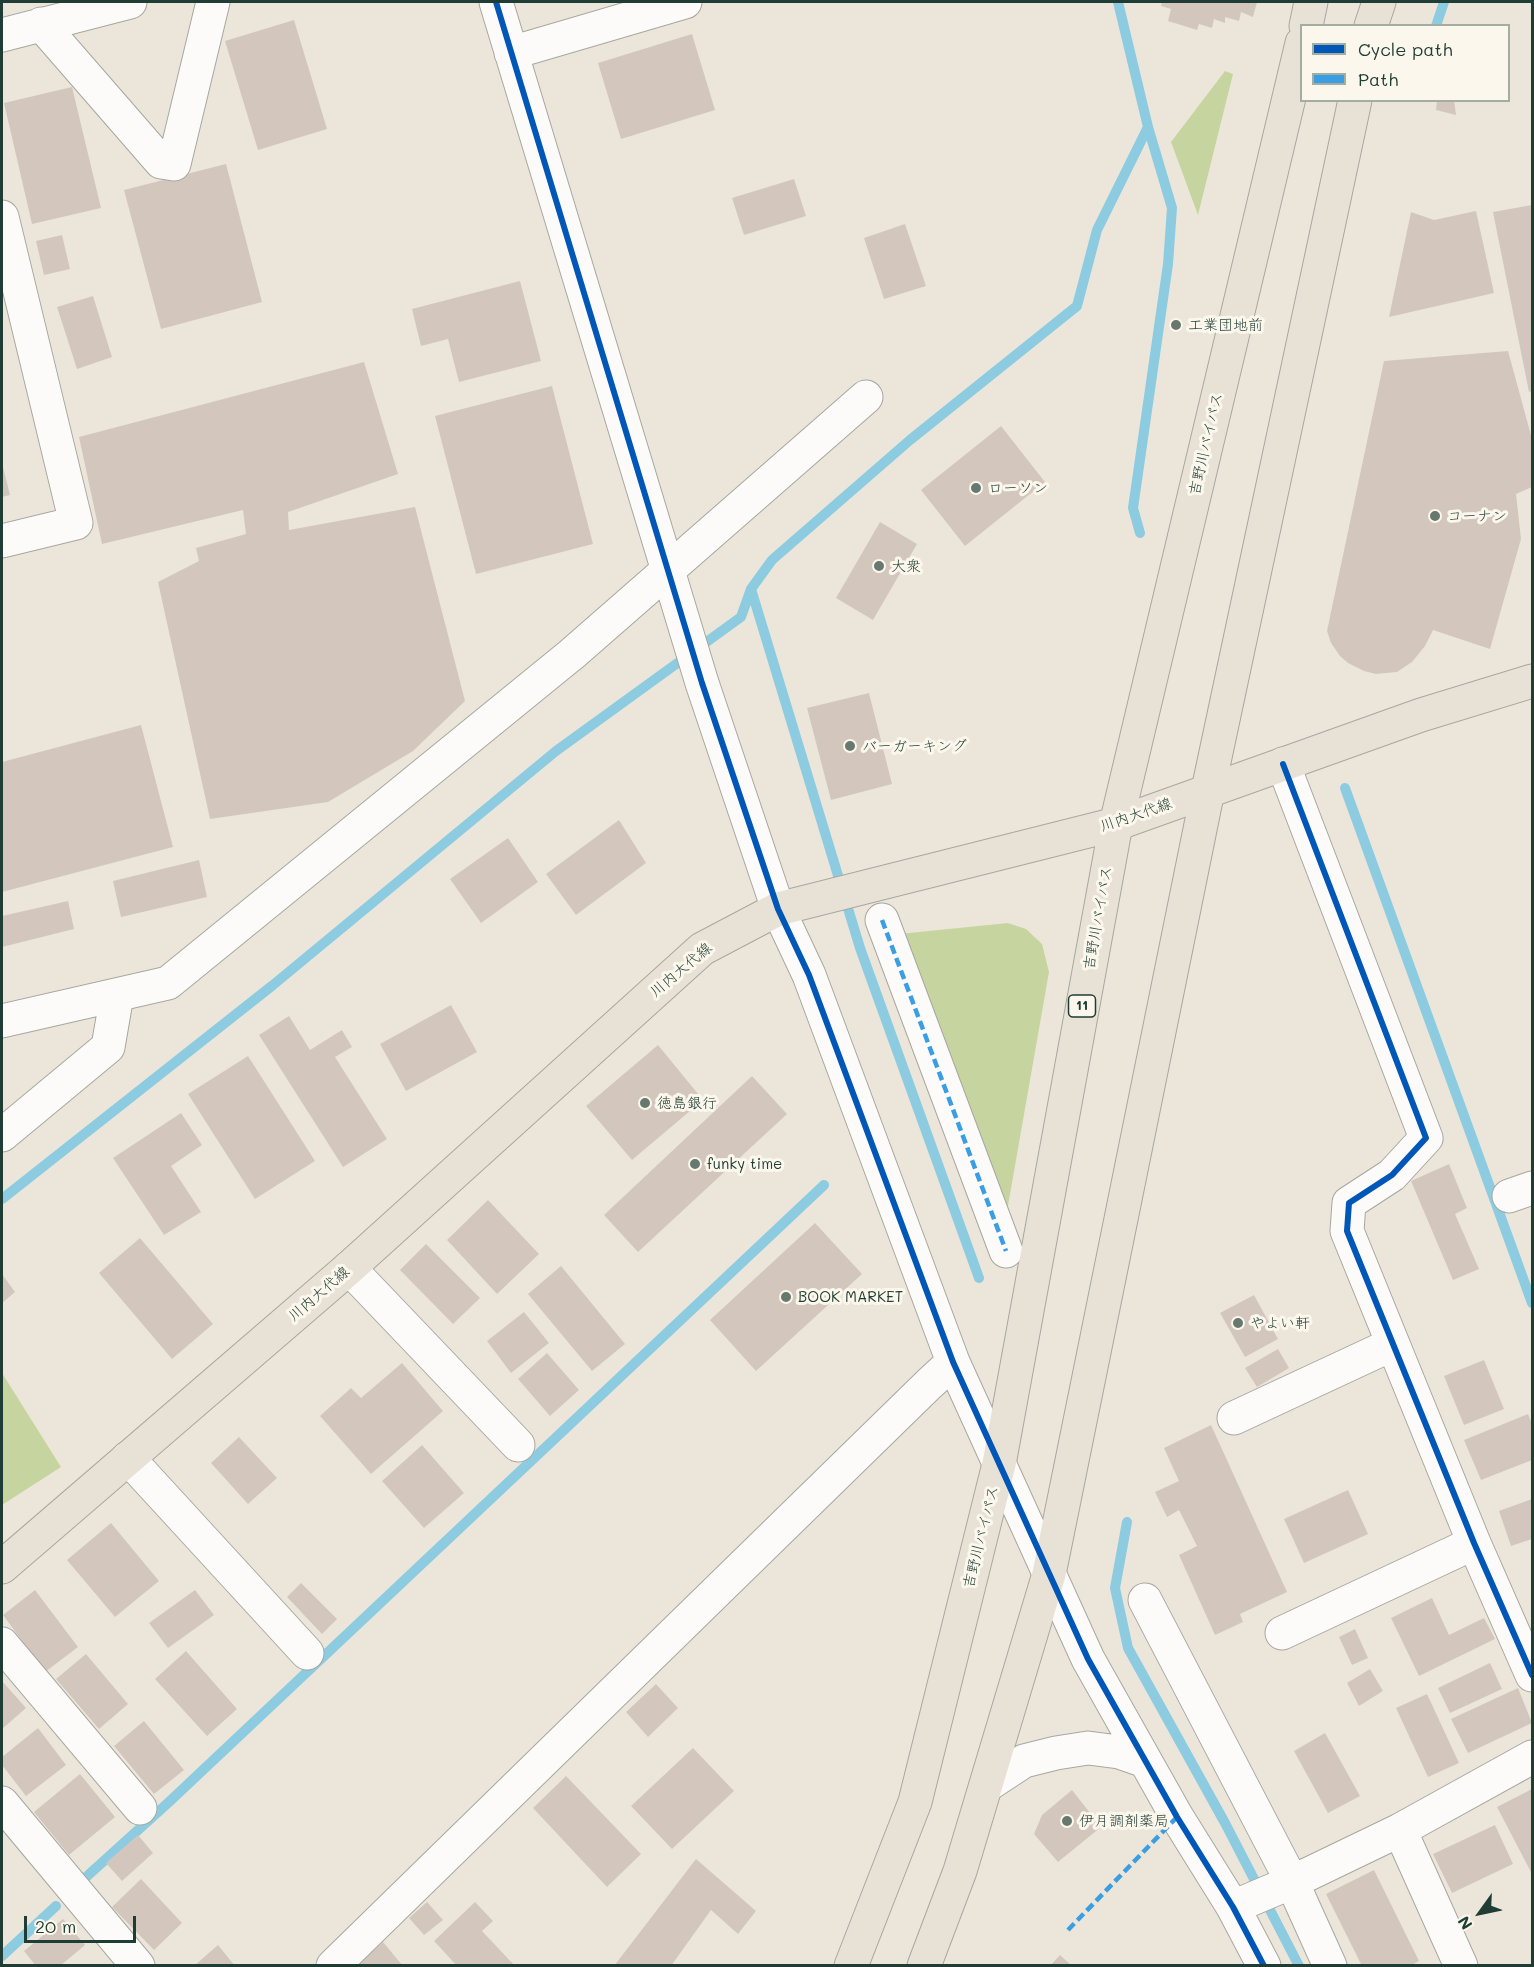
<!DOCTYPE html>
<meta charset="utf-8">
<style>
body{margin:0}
#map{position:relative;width:1534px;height:1967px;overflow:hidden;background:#ece6da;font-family:Mali,sans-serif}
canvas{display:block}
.frame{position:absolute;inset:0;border:3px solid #1f3d34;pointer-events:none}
.legend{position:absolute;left:1300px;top:24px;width:210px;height:78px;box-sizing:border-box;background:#fbf7ec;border:2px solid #a3ada2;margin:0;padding:8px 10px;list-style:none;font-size:18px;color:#1f3d34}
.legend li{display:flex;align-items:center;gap:12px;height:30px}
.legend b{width:30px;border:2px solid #a3ada2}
.north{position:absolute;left:1450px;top:1883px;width:60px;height:60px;-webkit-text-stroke:4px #fbf7ec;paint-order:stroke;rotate:237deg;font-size:16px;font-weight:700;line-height:24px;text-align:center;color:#1f3d34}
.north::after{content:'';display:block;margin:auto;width:21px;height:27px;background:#1f3d34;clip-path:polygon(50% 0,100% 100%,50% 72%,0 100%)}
.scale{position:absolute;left:24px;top:1916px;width:112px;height:27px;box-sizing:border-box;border:3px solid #1f3d34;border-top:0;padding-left:8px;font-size:18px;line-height:21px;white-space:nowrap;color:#1f3d34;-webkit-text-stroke:4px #fbf7ec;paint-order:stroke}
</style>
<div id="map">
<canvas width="1534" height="1967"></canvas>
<div class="frame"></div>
<ul class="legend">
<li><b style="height:8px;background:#0057b8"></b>Cycle path</li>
<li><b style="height:8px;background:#3c9ee2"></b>Path</li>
</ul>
<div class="north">N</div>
<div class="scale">20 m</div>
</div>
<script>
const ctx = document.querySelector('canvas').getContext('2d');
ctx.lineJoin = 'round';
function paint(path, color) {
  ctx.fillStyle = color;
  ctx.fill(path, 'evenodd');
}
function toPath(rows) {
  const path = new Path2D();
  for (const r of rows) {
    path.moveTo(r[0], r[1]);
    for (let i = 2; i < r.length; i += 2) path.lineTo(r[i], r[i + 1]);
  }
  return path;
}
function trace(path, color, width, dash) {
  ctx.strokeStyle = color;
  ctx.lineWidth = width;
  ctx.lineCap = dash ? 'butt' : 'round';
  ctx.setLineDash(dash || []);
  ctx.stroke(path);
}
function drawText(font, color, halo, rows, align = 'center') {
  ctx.font = font + ' Mali,"Klee One",sans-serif';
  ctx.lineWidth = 6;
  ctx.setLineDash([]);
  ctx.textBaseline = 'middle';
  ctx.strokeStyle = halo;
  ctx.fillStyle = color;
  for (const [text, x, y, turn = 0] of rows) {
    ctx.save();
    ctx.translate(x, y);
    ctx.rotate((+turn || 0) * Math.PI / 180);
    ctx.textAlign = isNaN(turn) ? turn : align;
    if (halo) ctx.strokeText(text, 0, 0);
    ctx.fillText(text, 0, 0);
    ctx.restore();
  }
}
const green = toPath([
 [1225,71,1233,74,1198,215,1171,142],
 [1008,923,1026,929,1042,944,1049,972,1006,1217,899,934],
 [2,1373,61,1467,2,1505]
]);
const stream = toPath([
 [1118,2,1148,127,1172,208,1168,264,1133,508,1140,533],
 [1436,26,1444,2],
 [751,589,860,948,979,1278],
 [1345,788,1532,1303],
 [2,1199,273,985,556,751,741,617,751,589,772,560,910,440,1077,306,1097,230,1148,127],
 [1127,1522,1115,1588,1128,1648,1225,1823,1299,1966],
 [85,1878,169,1802,824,1185],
 [2,1956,56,1906]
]);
const building = toPath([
 [1162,2,1257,2,1253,17,1241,12,1239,21,1225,17,1225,23,1214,19,1212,28,1199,24,1197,30,1168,21,1171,9,1161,6],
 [294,20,327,129,258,150,225,41],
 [692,34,715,110,621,139,598,63],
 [72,87,101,208,32,224,4,103],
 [1437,100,1454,100,1456,115,1436,110],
 [226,164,262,302,161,329,124,190],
 [794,179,806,216,744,235,732,198],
 [1532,205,1532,391,1529,392,1493,212],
 [1476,211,1494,293,1389,317,1411,212,1434,220],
 [905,224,926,286,884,299,864,238],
 [62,235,70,269,44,275,36,241],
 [520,281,541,361,459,382,448,339,421,346,412,309],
 [93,296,112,357,77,369,57,307],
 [1508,351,1532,439,1532,487,1516,494,1521,539,1490,649,1433,630,1425,646,1412,662,1397,672,1376,674,1364,671,1348,663,1340,656,1331,643,1327,631,1384,361],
 [364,362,398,474,288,512,289,530,415,507,465,701,413,751,328,802,210,819,158,582,199,561,196,548,246,534,243,510,102,544,79,437],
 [552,386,593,544,476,574,435,416],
 [1001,426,1045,482,965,546,921,490],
 [2,463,10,495,2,497],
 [880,522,917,544,873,620,836,598],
 [869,693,892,784,831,800,807,708],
 [141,725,173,847,2,892,2,762],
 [619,820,646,863,576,915,546,874],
 [508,838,538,882,481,923,450,879],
 [199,860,207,897,121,917,113,881],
 [68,901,74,929,2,947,2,916],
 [451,1005,477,1052,406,1091,380,1044],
 [289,1016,310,1050,342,1030,352,1047,335,1057,387,1139,343,1167,259,1035],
 [658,1045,703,1100,632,1160,586,1106],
 [248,1056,315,1161,255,1199,188,1094],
 [752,1076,787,1114,638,1252,604,1215],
 [181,1113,202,1145,171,1166,201,1212,164,1235,113,1158],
 [1449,1164,1467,1208,1455,1214,1479,1269,1453,1280,1411,1181],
 [488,1200,539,1254,497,1294,447,1240],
 [815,1223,862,1274,756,1371,710,1320],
 [140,1238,213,1324,172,1359,99,1273],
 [426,1244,480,1298,453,1324,400,1270],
 [561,1266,625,1344,592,1371,528,1294],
 [2,1274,15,1292,2,1303],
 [1254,1295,1278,1339,1245,1357,1220,1313],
 [524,1312,549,1343,511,1373,487,1341],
 [1278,1349,1289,1368,1257,1387,1245,1368],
 [547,1353,579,1390,550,1416,518,1379],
 [1484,1360,1504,1409,1464,1425,1444,1376],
 [402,1363,443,1411,371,1474,320,1416,351,1388,361,1398],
 [1528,1414,1532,1424,1532,1460,1481,1480,1464,1440],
 [1211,1425,1287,1592,1240,1614,1243,1622,1215,1635,1179,1555,1197,1546,1179,1510,1167,1517,1155,1492,1179,1481,1164,1448],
 [239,1437,277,1478,248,1504,211,1463],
 [422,1445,464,1493,424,1528,382,1481],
 [1348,1490,1368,1534,1304,1563,1284,1519],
 [1532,1499,1532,1539,1511,1546,1499,1511],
 [111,1523,159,1581,115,1617,67,1560],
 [301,1583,337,1619,322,1634,287,1597],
 [35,1590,78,1647,45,1672,3,1615],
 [195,1590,214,1615,168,1648,149,1623],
 [1432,1598,1449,1635,1484,1618,1495,1639,1419,1676,1391,1618],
 [1355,1629,1368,1658,1352,1665,1339,1637],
 [186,1651,237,1709,207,1736,155,1679],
 [86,1654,128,1704,99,1729,56,1679],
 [1490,1663,1502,1689,1450,1713,1438,1688],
 [1370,1669,1383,1691,1359,1706,1347,1683],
 [2,1681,26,1708,2,1729],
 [656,1684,678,1708,648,1737,626,1712],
 [1518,1688,1532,1723,1468,1753,1451,1719],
 [1427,1694,1459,1763,1428,1777,1396,1708],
 [144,1721,184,1770,154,1794,114,1746],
 [38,1728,66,1765,26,1796,2,1765,2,1757],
 [1325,1733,1360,1796,1328,1813,1294,1751],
 [693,1748,734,1791,672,1849,631,1806],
 [80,1774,115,1817,69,1855,34,1812],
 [566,1776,641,1854,607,1887,533,1808],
 [1532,1789,1532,1874,1497,1807],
 [1072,1790,1101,1827,1058,1862,1034,1834,1042,1815],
 [1495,1825,1513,1864,1452,1893,1433,1854],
 [138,1835,153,1853,122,1881,106,1863],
 [696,1859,756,1911,738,1934,711,1910,671,1966,614,1966],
 [1374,1870,1419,1961,1410,1966,1362,1966,1326,1894],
 [141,1879,182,1923,154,1950,112,1907],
 [427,1902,443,1920,424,1935,409,1918],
 [475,1902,493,1921,482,1931,515,1966,457,1966,434,1941],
 [63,1919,85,1945,60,1966,36,1966,24,1951],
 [383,1942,403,1966,357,1966],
 [218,1945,235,1966,194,1966],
 [1060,1955,1072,1966,1050,1966]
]);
const minor = toPath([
 [496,2,702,683,778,909,809,975,953,1362,1088,1659,1177,1817,1233,1907,1264,1966],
 [41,24,161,162,174,164,213,2],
 [2,35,130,2],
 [511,53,685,2],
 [2,217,76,523,2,541],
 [1283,764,1426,1138,1392,1175,1349,1203,1347,1231,1474,1543,1532,1675],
 [882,920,1006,1251],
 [2,1021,168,983,572,654,866,397],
 [2,1135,108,1047,117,995],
 [1509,1196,1532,1188],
 [349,1268,518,1445],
 [1234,1418,1393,1344],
 [128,1458,307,1653],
 [1145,1600,1292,1882,1330,1966],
 [1282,1633,1474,1543],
 [2,1644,140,1808],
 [986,1786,1024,1761,1056,1753,1088,1748,1119,1752,1145,1761],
 [2,1803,138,1966],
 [1400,1830,1461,1966],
 [1233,1907,1292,1882,1400,1830,1532,1757],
 [333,1966,929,1384,953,1362]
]);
const major = toPath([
 [2,1567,349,1268,702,949,778,909,1116,824,1421,715,1532,681]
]);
const highway = toPath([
 [1306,26,1311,2],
 [1371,26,1379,2],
 [851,1966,915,1802,999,1464,1116,824,1302,43],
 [924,1966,960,1871,1049,1574,1208,790,1355,100]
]);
const quiet = toPath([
 [882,920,1006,1251],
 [1068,1930,1177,1817]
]);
const cycleway = toPath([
 [496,2,702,683,778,909,809,975,953,1362,1088,1659,1177,1817,1233,1907,1264,1966],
 [1283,764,1426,1138,1392,1175,1349,1203,1347,1231,1474,1543,1532,1675]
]);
const markers = [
 [1176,325,6,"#67786e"],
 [976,488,6,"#67786e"],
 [1435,516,6,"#67786e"],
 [879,566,6,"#67786e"],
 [850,746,6,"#67786e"],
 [645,1103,6,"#67786e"],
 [695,1164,6,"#67786e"],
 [786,1297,6,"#67786e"],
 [1238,1323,6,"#67786e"],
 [1067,1821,6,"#67786e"]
];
const shields = [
 [1082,1006,27]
];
const shieldNames = [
 ["11",1082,1006]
];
const poiNames = [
 ["工業団地前",1188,325],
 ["ローソン",988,488],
 ["コーナン",1447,516],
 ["大衆",891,566],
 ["バーガーキング",862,746],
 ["徳島銀行",657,1103],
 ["funky time",707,1164],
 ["BOOK MARKET",798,1297],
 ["やよい軒",1250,1323],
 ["伊月調剤薬局",1079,1821]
];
const streetNames = [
 ["吉野川バイパス",1206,444,-77],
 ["川内大代線",1136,815,-19],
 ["吉野川バイパス",1098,918,-80],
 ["川内大代線",681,970,-40],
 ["川内大代線",319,1294,-41],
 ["吉野川バイパス",981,1537,-76]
];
paint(green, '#c6d59f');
trace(stream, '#8dcce0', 10);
paint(building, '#d3c7bd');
trace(minor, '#a7a7a0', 35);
trace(major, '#a7a7a0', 35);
trace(highway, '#a7a7a0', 35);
trace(minor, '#fcfbf9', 33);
trace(major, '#e8e2d6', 33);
trace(highway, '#e8e2d6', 33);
trace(quiet, '#3c9ee2', 4.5, [9, 4.5]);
trace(cycleway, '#0057b8', 6);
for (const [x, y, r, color] of markers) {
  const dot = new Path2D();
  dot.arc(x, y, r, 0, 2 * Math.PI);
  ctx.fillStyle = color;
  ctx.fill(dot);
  trace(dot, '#fbf7ec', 2);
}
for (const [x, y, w] of shields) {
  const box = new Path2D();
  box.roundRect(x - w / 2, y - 11, w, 22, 4.5);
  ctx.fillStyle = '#fbf7ec';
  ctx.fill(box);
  trace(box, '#1f3d34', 1.5);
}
drawText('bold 14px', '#1f3d34', null, shieldNames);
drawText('15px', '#1f3d34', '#fbf7ec', poiNames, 'left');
drawText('15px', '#1f3d34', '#fbf7ec', streetNames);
</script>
